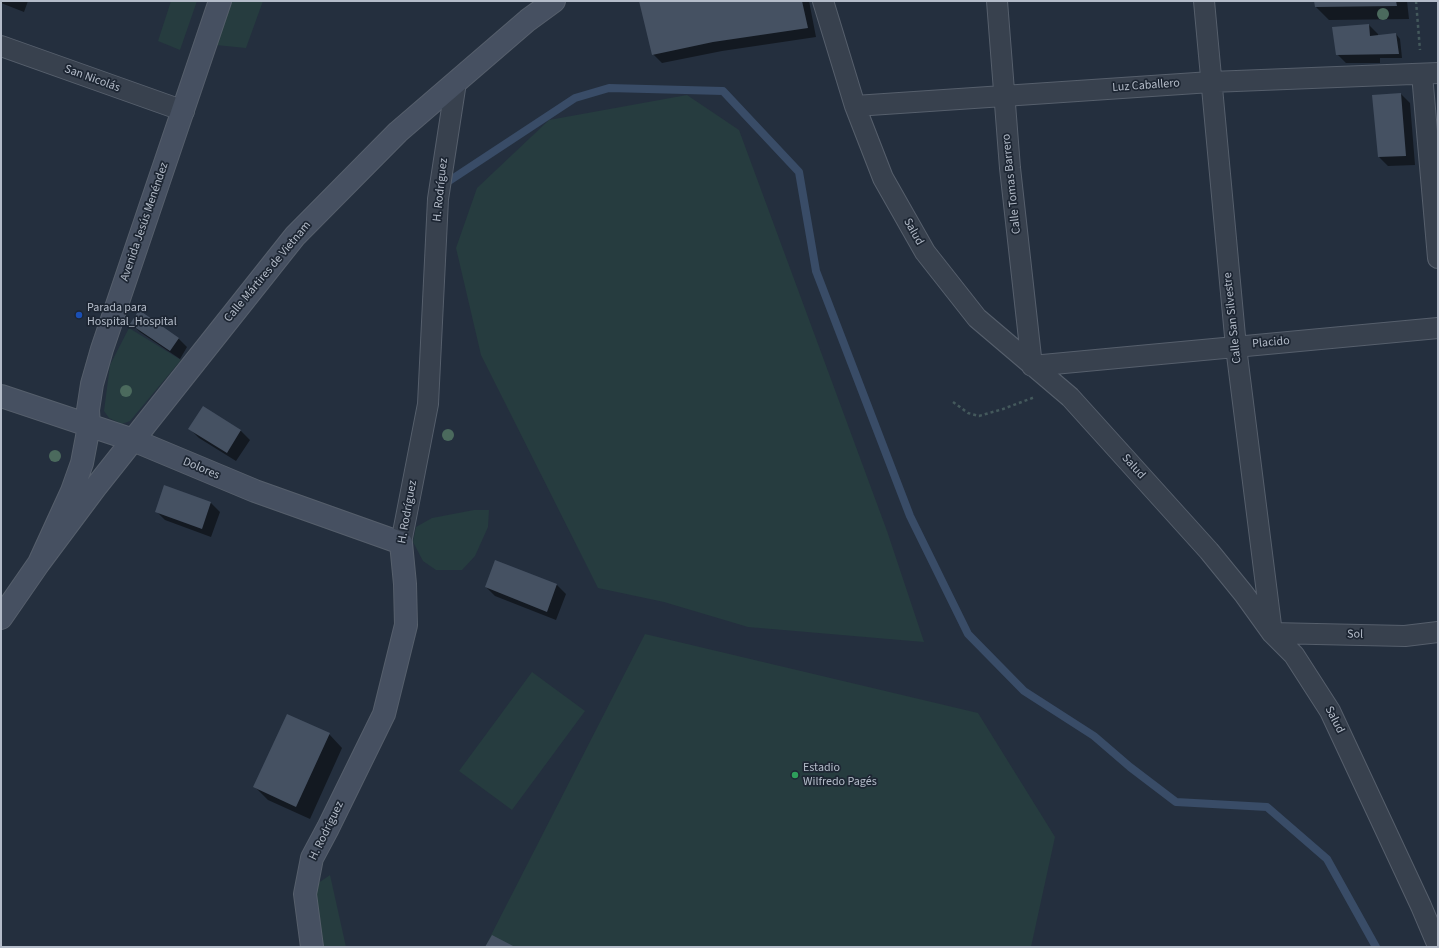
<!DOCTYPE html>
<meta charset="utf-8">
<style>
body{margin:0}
#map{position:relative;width:1439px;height:948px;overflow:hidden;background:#242f3e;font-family:"Source Sans 3",sans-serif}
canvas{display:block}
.frame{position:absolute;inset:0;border:2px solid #b4bcc9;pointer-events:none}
</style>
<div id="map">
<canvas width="1439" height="948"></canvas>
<div class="frame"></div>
</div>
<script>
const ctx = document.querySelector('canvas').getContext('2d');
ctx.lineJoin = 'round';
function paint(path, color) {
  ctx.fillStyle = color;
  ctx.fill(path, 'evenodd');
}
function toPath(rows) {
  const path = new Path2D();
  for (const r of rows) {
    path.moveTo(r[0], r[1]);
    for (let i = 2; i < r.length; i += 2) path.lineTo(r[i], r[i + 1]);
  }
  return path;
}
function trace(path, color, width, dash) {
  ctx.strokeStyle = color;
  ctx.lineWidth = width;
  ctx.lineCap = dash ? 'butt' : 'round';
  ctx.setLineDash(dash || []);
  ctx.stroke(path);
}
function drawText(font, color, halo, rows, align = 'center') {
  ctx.font = font + ' "Source Sans 3",sans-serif';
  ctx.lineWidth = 3.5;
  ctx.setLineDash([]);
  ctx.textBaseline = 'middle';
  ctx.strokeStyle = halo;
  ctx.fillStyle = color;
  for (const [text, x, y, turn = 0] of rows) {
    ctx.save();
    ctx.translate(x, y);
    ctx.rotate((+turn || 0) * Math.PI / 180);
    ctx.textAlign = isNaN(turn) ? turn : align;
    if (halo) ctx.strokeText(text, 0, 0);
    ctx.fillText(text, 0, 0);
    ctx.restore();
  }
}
const green = toPath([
 [171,1,197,1,180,50,158,41],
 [231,1,263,1,246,48,216,45],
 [687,95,739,130,887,531,924,642,748,627,664,602,598,588,481,355,456,248,477,188,549,120],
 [129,328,181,360,130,421,122,424,109,418,104,411,110,365],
 [474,510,489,510,488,527,475,556,462,570,436,570,423,561,413,542,416,527,432,518],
 [645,634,978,713,1055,837,1031,947,485,947],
 [532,672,585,711,512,810,459,771],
 [330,875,346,947,321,947,314,886]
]);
const shadow = toPath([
 [1,1,28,1,24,12,1,3],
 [640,1,809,1,816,37,722,51,662,63,653,54],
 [1315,1,1407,1,1409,19,1329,20,1316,7],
 [1369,25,1378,34,1378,36,1396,34,1400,39,1402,58,1380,58,1380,63,1346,63,1337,54],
 [1401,94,1410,103,1415,165,1388,166,1379,157],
 [131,323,178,338,187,347,180,359,140,332],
 [203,407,241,431,250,440,236,461,199,438,190,429],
 [165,486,211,503,220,512,211,537,165,520,156,511],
 [495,562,557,585,566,594,556,620,495,596,486,587],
 [329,734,342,748,310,819,268,800,255,787]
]);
const stream = toPath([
 [449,181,575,98,609,88,723,91,799,172,816,271,910,516,968,634,1024,691,1094,736,1130,767,1176,802,1267,807,1327,859,1376,947]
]);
const building = toPath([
 [639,1,802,1,808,28,713,42,652,55],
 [1314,1,1396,1,1397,6,1315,7],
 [1369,24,1370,36,1396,33,1399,54,1336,55,1332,27],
 [1401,93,1406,156,1378,157,1372,95],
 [139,310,179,338,170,351,130,324],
 [203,406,241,430,227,453,188,429],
 [164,485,211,502,202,529,155,512],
 [495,560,557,584,547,612,485,587],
 [287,714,330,733,296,807,253,787],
 [492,935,515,947,485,947]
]);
const path = toPath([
 [1416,1,1420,50],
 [953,402,968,413,979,416,1003,409,1035,397]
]);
const street = toPath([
 [823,1,855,106,883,178,925,252,977,318,1070,397,1209,551,1244,594,1272,633,1294,655,1330,711,1421,906,1438,946],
 [997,1,1010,168,1032,366,1438,328],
 [1204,1,1236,347,1272,633,1405,636,1438,632],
 [1,46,184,111],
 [1422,74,1438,258],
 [855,106,1211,82,1438,73],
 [401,543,428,404,438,199,456,82]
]);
const secondary = toPath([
 [1,396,133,440,255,491,401,543,405,584,406,625,384,714,328,828,312,858,305,894,312,947],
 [39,563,95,488,295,236,398,132,528,20,554,1],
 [1,618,39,563,72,491,82,463,89,426,88,410,92,384,102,349,220,1]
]);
const trees = [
 [1383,14],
 [126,391],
 [448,435],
 [55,456]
];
const markers = [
 [79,315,4,"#1a4fb4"],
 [795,775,4,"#2e9e5b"]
];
const streetNames = [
 ["San Nicolás",92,79,20],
 ["Luz Caballero",1146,86,-4],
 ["Calle Tomas Barrero",1012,184,-96],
 ["H. Rodríguez",441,190,-84],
 ["Avenida Jesús Menéndez",145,222,-71],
 ["Salud",913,232,61],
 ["Calle Mártires de Vietnam",268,272,-50],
 ["Calle San Silvestre",1233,318,-96],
 ["Placido",1271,343,-5],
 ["Salud",1133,467,48],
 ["Dolores",201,469,23],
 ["H. Rodríguez",408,512,-80],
 ["Sol",1355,635,1],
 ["Salud",1334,720,63],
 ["H. Rodríguez",327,831,-64]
];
const poiNames = [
 ["Parada para",87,308],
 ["Hospital_Hospital",87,322],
 ["Estadio",803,768],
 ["Wilfredo Pagés",803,782]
];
paint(green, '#263c3f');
paint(shadow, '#0007');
trace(stream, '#394c67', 8);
paint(building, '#455162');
trace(street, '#565f6c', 22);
trace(secondary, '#565f6c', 24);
trace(path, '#44595c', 2.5, [3, 3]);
trace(street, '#38414e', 20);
trace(secondary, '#465061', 22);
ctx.fillStyle = '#4b6a5d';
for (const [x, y] of trees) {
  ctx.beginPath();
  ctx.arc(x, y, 6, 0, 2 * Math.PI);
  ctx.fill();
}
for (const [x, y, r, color] of markers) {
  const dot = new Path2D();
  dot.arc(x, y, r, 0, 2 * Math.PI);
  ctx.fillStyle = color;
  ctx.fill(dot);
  trace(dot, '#1d2633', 1.5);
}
drawText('12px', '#b4bcc9', '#1d2633', streetNames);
drawText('12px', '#b4bcc9', '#1d2633', poiNames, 'left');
</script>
